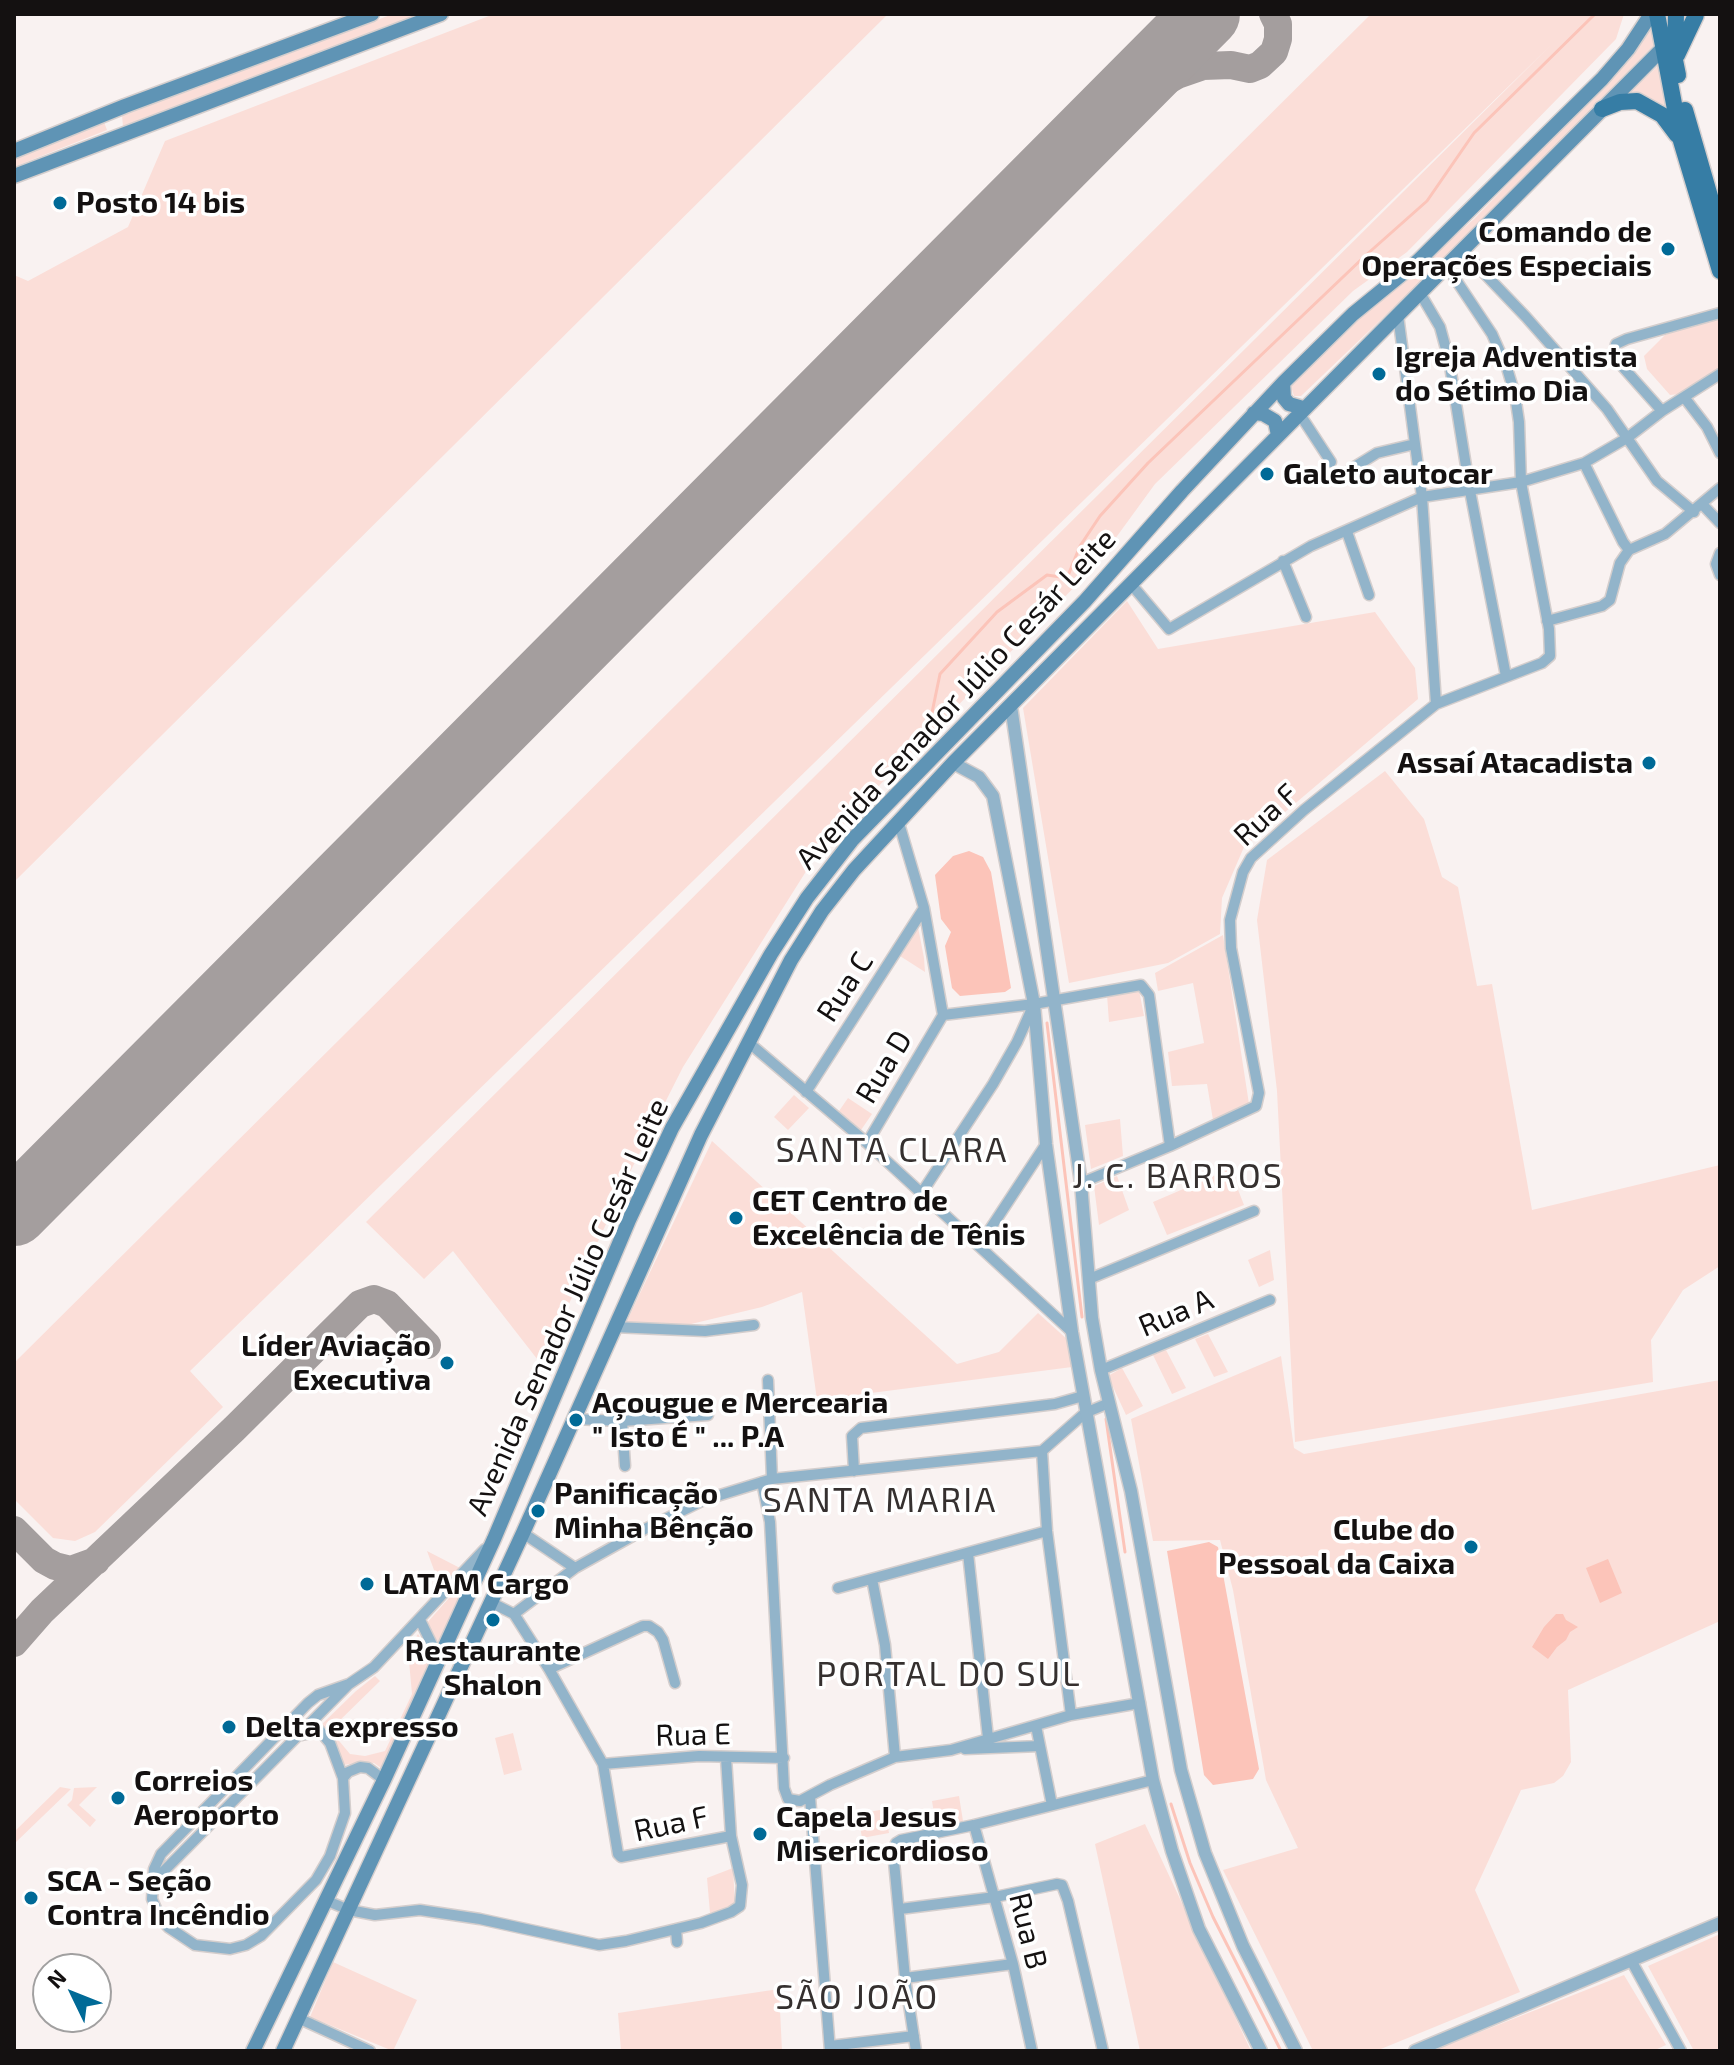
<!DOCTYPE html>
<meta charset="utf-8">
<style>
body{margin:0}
#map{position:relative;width:1734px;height:2065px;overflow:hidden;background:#f9f2f1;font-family:"Exo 2",sans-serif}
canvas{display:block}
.frame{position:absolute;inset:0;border:16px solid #141111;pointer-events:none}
.north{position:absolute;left:32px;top:1953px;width:80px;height:80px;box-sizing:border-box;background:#fff;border:2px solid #a1a0a0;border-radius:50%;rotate:313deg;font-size:22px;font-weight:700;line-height:32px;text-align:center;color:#141111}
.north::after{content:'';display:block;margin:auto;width:28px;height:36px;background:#006a97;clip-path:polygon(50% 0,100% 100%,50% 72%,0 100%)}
</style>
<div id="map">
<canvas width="1734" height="2065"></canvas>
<div class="frame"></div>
<div class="north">N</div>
</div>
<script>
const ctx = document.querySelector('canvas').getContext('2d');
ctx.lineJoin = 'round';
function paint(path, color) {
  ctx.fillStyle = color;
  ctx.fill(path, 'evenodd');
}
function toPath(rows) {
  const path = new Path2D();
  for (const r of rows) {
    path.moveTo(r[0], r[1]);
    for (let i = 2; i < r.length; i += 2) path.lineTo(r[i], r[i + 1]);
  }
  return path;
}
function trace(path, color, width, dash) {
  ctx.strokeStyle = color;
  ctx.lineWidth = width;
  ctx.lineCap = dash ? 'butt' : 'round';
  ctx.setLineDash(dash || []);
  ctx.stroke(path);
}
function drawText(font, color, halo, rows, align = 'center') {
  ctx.font = font + ' "Exo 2",sans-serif';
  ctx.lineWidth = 7;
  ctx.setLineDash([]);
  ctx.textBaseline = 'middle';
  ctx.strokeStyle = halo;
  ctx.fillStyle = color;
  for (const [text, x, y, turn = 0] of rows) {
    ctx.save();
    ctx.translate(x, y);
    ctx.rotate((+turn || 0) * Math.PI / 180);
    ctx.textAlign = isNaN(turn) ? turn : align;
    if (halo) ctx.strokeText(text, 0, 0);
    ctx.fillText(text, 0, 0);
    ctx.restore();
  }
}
const green = toPath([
 [393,14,425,14,123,127,122,115],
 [494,14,888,14,14,882,14,275,28,281,128,227,165,141],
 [1371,14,1624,14,1616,39,1407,252,1353,291,1155,484,1096,565,864,801,810,865,683,1067,633,1166,541,1364,453,1251,424,1279,366,1222,1552,44,190,1371,223,1407,95,1532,75,1541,53,1538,14,1499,14,1363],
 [1653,24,1655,44,1477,228,1301,396,1294,396,1290,383,1366,307,1417,269,1474,219,1614,75],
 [1661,63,1674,120,1628,94],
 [104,122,107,130,14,167,14,155],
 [1717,315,1720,324,1720,370,1680,394,1670,395,1647,369,1644,356,1665,335],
 [1127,601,1158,649,1375,612,1415,668,1418,699,1244,847,1222,898,1220,934,1168,963,1069,983,1023,708],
 [1385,771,1424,819,1442,877,1458,887,1477,986,1492,984,1532,1210,1720,1165,1720,1266,1683,1290,1651,1340,1653,1382,1295,1442,1277,1091,1257,920,1267,860],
 [918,927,924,958,925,972,900,956],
 [1223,935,1249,1104,1213,1120,1207,1084,1172,1086,1168,1052,1204,1043,1193,983,1158,991,1155,973],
 [1139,990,1144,1016,1109,1022,1107,995],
 [794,1095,809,1108,788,1130,774,1117],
 [848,1098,872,1114,861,1130,839,1111],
 [1120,1119,1123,1156,1091,1169,1085,1125],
 [712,1141,957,1364,999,1352,1038,1313,1068,1340,1072,1367,817,1400,802,1292,762,1307,691,1324,645,1326,626,1323],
 [1230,1169,1244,1205,1167,1235,1153,1202],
 [1117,1176,1129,1210,1099,1225,1094,1186],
 [1270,1250,1274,1280,1259,1287,1248,1260],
 [1208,1334,1228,1372,1214,1377,1195,1339],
 [1166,1350,1186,1388,1172,1394,1153,1355],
 [1281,1356,1294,1448,1304,1454,1720,1380,1720,1621,1568,1690,1571,1762,1563,1776,1554,1783,1521,1790,1475,1890,1520,1992,1376,2051,1313,2051,1223,1870,1298,1848,1266,1780,1233,1590,1220,1540,1153,1541,1131,1419],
 [1122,1368,1143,1406,1126,1415,1108,1376],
 [427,1551,460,1568,441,1589],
 [456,1590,462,1593,437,1646,426,1624],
 [418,1634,430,1656,430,1666,381,1768,374,1763,364,1762,343,1765,334,1740,320,1726,356,1691,375,1676,380,1681,330,1730,350,1754,365,1756,385,1751,412,1694,409,1661,410,1647],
 [513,1733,522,1770,504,1775,495,1738],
 [60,1787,71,1789,14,1844,14,1832],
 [97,1787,79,1805,96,1820,90,1827,67,1805,72,1800,74,1788],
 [959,1796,963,1821,936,1826,932,1801],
 [885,1809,889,1833,862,1838,858,1814],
 [1145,1824,1251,2051,1140,2051,1095,1844],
 [733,1868,735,1904,731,1909,710,1913,707,1878],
 [1720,1934,1720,2051,1694,2051,1648,1966],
 [333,1962,417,2000,393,2051,310,2017],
 [1624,1975,1666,2045,1653,2051,1432,2051],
 [779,1989,782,2051,621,2051,618,2013]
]);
const water = toPath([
 [969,851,983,857,991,872,1011,988,1005,992,960,996,952,988,945,946,951,932,941,919,935,875,953,856],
 [1209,1542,1218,1547,1259,1769,1253,1779,1213,1785,1204,1775,1167,1551],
 [1608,1559,1622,1593,1600,1603,1586,1568],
 [1556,1614,1563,1614,1566,1620,1578,1627,1570,1632,1566,1640,1557,1647,1548,1659,1532,1647,1544,1627]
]);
const stream = toPath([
 [929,727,940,674,997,612,1047,575,1067,578,1080,546,1100,516,1148,463,1365,256,1427,201,1474,133,1595,14],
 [1047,1023,1082,1317],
 [1106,1419,1125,1552],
 [1171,1804,1190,1863,1213,1917,1281,2051]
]);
const taxiway = toPath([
 [1093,131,1121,107,1177,75,1203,66,1231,65,1250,69,1260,65,1274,52,1278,39,1278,24,1273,14],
 [14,1530,44,1560,55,1566,71,1570,96,1561],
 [14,1643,42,1611,234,1429,360,1304,374,1299,387,1304,427,1345]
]);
const runway = toPath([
 [14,1212,1206,14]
]);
const minor = toPath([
 [1462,250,1526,317,1607,409,1657,481,1694,512],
 [1420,293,1440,327,1449,360,1470,491,1506,676],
 [1720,313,1627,339,1616,344,1613,356,1662,411,1720,374],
 [1398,315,1422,497,1436,704],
 [1684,397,1707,427,1720,453],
 [1299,413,1331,462],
 [1584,463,1623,542,1629,550],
 [1351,469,1377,453,1415,444],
 [1702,504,1720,523],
 [1347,532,1369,595],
 [1720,553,1716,564,1720,575],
 [1283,561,1306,617],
 [1131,584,1169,629,1311,546,1422,497,1521,482,1584,463,1627,438,1662,411],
 [1547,621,1602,606,1610,600,1620,563,1629,550,1665,534,1720,488],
 [898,820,924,908,943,1015],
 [943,1015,1034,1004,1141,985,1149,995,1170,1146],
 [748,1042,867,1143,1072,1332],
 [806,1092,924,908],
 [867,1143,943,1015],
 [1081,1183,1170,1146,1256,1106,1259,1093,1231,948,1230,920,1243,872,1251,858,1304,810,1436,704,1542,663,1550,656,1549,629,1521,482,1519,422,1515,395,1507,368,1492,334,1446,265],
 [921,1194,993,1084,1017,1042,1034,1004],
 [979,1246,1046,1144],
 [1089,1279,1254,1211],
 [614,1327,705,1331,754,1325],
 [1101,1370,1270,1300],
 [768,1380,772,1479],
 [573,1419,622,1421,708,1415],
 [622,1421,625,1466],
 [1042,1451,1047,1531,1071,1715],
 [854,1471,852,1436,861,1428,1055,1404,1083,1396],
 [762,1482,770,1522,784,1788,788,1799,800,1801,830,1785,895,1757,951,1750,1071,1715,1140,1703],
 [523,1533,575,1568],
 [968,1553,988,1738],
 [872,1579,885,1645,895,1757],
 [838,1588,1047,1531],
 [490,1602,514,1614,549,1669,603,1764,618,1854,621,1857,731,1836],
 [514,1614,575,1568,645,1529,704,1500,772,1479,1042,1451,1085,1413,1109,1403],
 [420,1620,439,1659],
 [549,1669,643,1626,649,1626,658,1632,663,1640,675,1683],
 [290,1724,302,1735,320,1731,330,1743,343,1778,345,1813,330,1856,316,1880,261,1936,246,1945,230,1949,195,1945,168,1927,160,1918,152,1899,154,1869,161,1854,308,1703,318,1695,349,1684],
 [1036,1726,1052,1805],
 [965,1749,1040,1746],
 [603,1764,699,1756,784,1758],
 [343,1778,348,1772,360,1767,368,1768,384,1780],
 [810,1797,830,2051],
 [974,1825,1013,1964,1032,2051],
 [152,1883,349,1684,374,1667,485,1549],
 [325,1900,349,1910,375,1915,420,1910,480,1919,599,1945,626,1941,701,1923,731,1912,740,1906,742,1885,731,1836,726,1758],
 [900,1909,995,1897,1057,1884,1062,1885,1068,1901,1103,2051],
 [676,1929,677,1942],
 [1632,1962,1681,2051],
 [905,1978,1013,1964],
 [298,2018,370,2051],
 [830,2046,914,2036],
 [916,2051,905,1978,893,1851,896,1843,901,1840,974,1825,1153,1780]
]);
const tertiary = toPath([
 [1011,706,1081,1183,1092,1318,1101,1370,1131,1491,1181,1770,1205,1853,1243,1946,1296,2051],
 [953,763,979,777,993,796,1034,1004,1046,1144,1072,1332,1153,1780,1172,1851,1199,1929,1261,2051],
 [1415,2051,1720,1923]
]);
const secondary = toPath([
 [14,151,125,106,372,14],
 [14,176,441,14],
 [1283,383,1284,398,1289,404,1303,408],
 [1254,413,1263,414,1275,421,1278,435],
 [253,2051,384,1780,494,1539,629,1220,672,1128,771,954,807,898,853,839,1085,601,1182,491,1283,383,1353,314,1418,261,1602,79,1628,49,1651,14],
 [283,2051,523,1533,701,1135,791,960,822,911,854,870,953,763,1669,42]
]);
const primary = toPath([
 [1657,14,1681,141,1720,271],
 [1676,14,1675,60,1678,75],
 [1677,55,1696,15],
 [1602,109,1620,102,1637,101,1662,115,1677,135],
 [1685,110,1720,231]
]);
const markers = [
 [60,203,8,"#006a97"],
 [1668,249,8,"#006a97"],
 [1379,374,8,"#006a97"],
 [1267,474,8,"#006a97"],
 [1649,763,8,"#006a97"],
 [736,1218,8,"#006a97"],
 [447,1363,8,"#006a97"],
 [576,1420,8,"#006a97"],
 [538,1511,8,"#006a97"],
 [1471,1547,8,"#006a97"],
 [367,1584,8,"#006a97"],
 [493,1620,8,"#006a97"],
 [229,1727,8,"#006a97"],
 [118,1798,8,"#006a97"],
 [760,1834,8,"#006a97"],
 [31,1898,8,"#006a97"]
];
const poiNames = [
 ["Posto 14 bis",76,203],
 ["Comando de",1652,232,"right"],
 ["Operações Especiais",1652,266,"right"],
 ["Igreja Adventista",1395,357],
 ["do Sétimo Dia",1395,391],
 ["Galeto autocar",1283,474],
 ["Assaí Atacadista",1633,763,"right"],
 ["CET Centro de",752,1201],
 ["Excelência de Tênis",752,1235],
 ["Líder Aviação",431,1346,"right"],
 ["Executiva",431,1380,"right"],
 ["Açougue e Mercearia",592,1403],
 ["\" Isto É \" ... P.A",592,1437],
 ["Panificação",554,1494],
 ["Minha Bênção",554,1528],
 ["Clube do",1455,1530,"right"],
 ["Pessoal da Caixa",1455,1564,"right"],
 ["LATAM Cargo",383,1584],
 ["Restaurante",493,1651,"center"],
 ["Shalon",493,1685,"center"],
 ["Delta expresso",245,1727],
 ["Correios",134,1781],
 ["Aeroporto",134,1815],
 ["Capela Jesus",776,1817],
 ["Misericordioso",776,1851],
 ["SCA - Seção",47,1881],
 ["Contra Incêndio",47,1915]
];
const streetNames = [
 ["Avenida Senador Júlio Cesár Leite",956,699,-47],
 ["Rua F",1266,815,-43],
 ["Rua C",845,987,-57],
 ["Rua D",884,1067,-59],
 ["Avenida Senador Júlio Cesár Leite",568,1307,-66],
 ["Rua A",1176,1313,-23],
 ["Rua E",693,1735,-1],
 ["Rua F",671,1824,-12],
 ["Rua B",1028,1931,76]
];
const quarterNames = [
 ["SANTA CLARA",892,1151],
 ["J. C. BARROS",1178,1177],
 ["SANTA MARIA",880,1501],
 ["PORTAL DO SUL",949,1675],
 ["SÃO JOÃO",857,1998]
];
paint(green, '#fbded8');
paint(water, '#fcc4b9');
trace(stream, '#fcc4b9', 3);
trace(taxiway, '#a49e9e', 28);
trace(runway, '#a49e9e', 68);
trace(minor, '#d4cecd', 13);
trace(tertiary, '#d4cecd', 15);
trace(secondary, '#d4cecd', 17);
trace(primary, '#d4cecd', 19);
trace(minor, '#92b4ca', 10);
trace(tertiary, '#92b4ca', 12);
trace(secondary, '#5f94b5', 14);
trace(primary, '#367da5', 16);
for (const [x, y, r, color] of markers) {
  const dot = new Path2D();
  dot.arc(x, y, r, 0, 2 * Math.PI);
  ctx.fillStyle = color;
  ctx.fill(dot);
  trace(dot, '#fff', 3);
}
drawText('bold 30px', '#141111', '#fff', poiNames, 'left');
drawText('30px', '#141111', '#fff', streetNames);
ctx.letterSpacing = '2px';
drawText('34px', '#35302f', '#fff', quarterNames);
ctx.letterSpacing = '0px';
</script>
